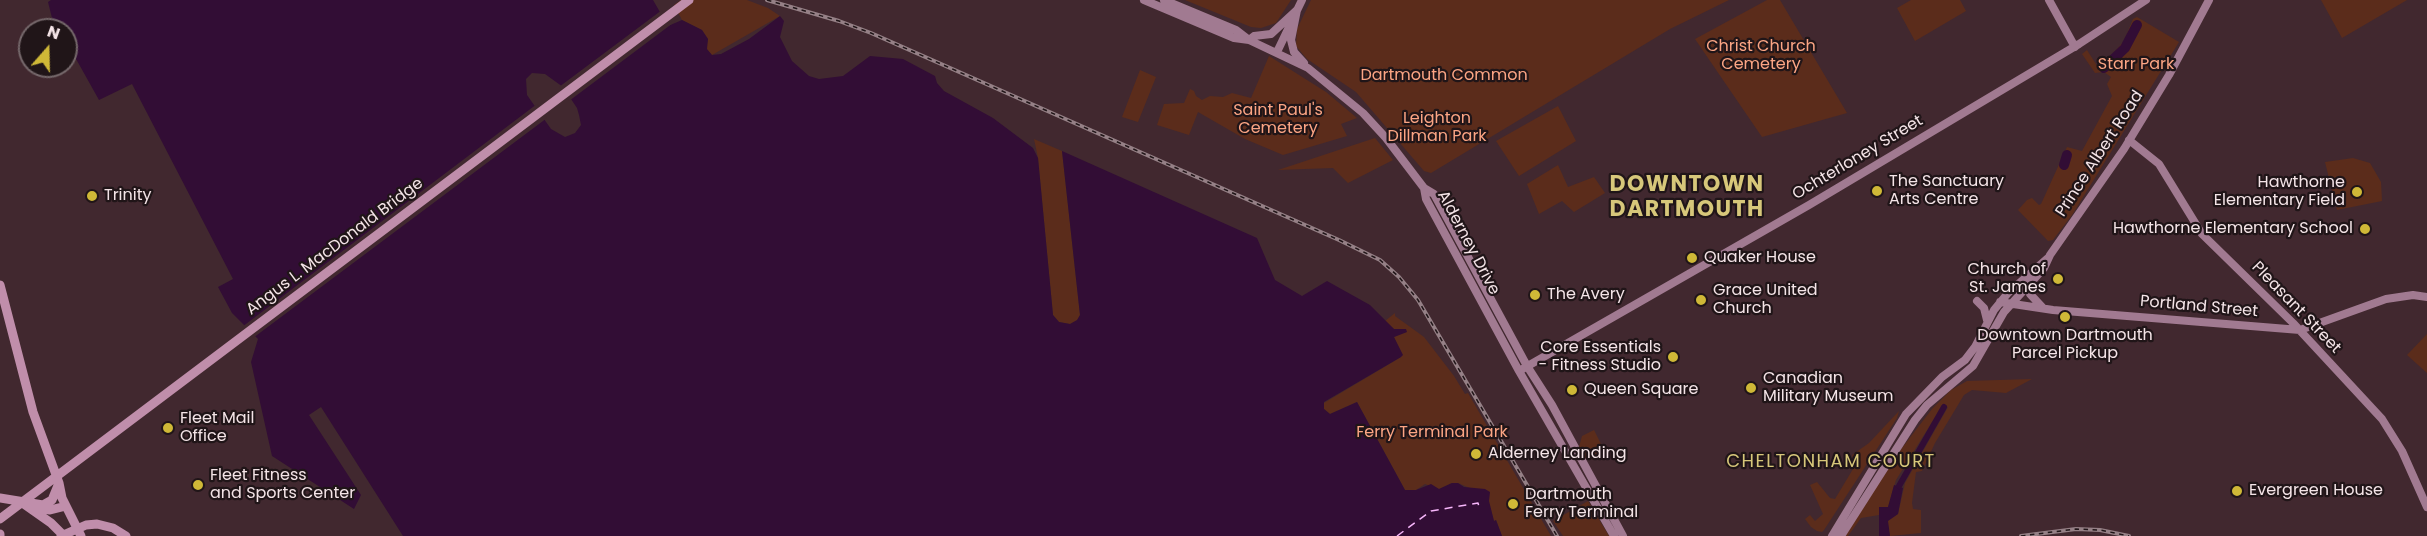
<!DOCTYPE html>
<style>
body{margin:0}
#map{position:relative;width:2427px;height:536px;overflow:hidden;background:#41282f;font-family:Poppins,sans-serif}
canvas{display:block}
.north{position:absolute;left:18px;top:18px;width:60px;height:60px;box-sizing:border-box;background:#201518;border:2px solid #75686b;border-radius:50%;rotate:20deg;font-size:16px;font-weight:700;line-height:24px;text-align:center;color:#f4e4e7}
.north::after{content:'';display:block;margin:auto;width:21px;height:27px;background:#cfb837;clip-path:polygon(50% 0,100% 100%,50% 72%,0 100%)}
</style>
<div id="map">
<canvas width="2427" height="536"></canvas>
<div class="north">N</div>
</div>
<script>
const ctx = document.querySelector('canvas').getContext('2d');
ctx.lineJoin = 'round';
function paint(path, color) {
  ctx.fillStyle = color;
  ctx.fill(path, 'evenodd');
}
function toPath(rows) {
  const path = new Path2D();
  for (const r of rows) {
    path.moveTo(r[0], r[1]);
    for (let i = 2; i < r.length; i += 2) path.lineTo(r[i], r[i + 1]);
  }
  return path;
}
function trace(path, color, width, dash) {
  ctx.strokeStyle = color;
  ctx.lineWidth = width;
  ctx.lineCap = dash ? 'butt' : 'round';
  ctx.setLineDash(dash || []);
  ctx.stroke(path);
}
function drawText(font, color, halo, rows, align = 'center') {
  ctx.font = font + ' Poppins,sans-serif';
  ctx.lineWidth = 4.5;
  ctx.setLineDash([]);
  ctx.textBaseline = 'middle';
  ctx.strokeStyle = halo;
  ctx.fillStyle = color;
  for (const [text, x, y, turn = 0] of rows) {
    ctx.save();
    ctx.translate(x, y);
    ctx.rotate((+turn || 0) * Math.PI / 180);
    ctx.textAlign = isNaN(turn) ? turn : align;
    if (halo) ctx.strokeText(text, 0, 0);
    ctx.fillText(text, 0, 0);
    ctx.restore();
  }
}
const green = toPath([
 [681,0,747,0,768,8,780,16,712,55,706,49,708,39,702,30,682,20,674,5],
 [1185,0,1291,0,1276,23,1261,28,1251,27],
 [1311,0,1729,0,1670,29,1431,173,1424,171,1356,92,1307,59,1296,46,1297,29],
 [1767,0,1780,0,1847,113,1762,137,1695,39],
 [1911,0,1960,0,1966,11,1915,41,1897,8],
 [2321,0,2407,0,2342,38],
 [2137,17,2179,42,2072,215,2053,240,2048,241,2018,210,2027,200,2032,198,2039,205,2041,204,2067,147,2082,151,2112,96,2107,84,2111,77,2104,72,2095,73,2082,54,2087,50,2099,69,2124,41,2133,19],
 [1269,56,1326,92,1357,118,1341,124,1347,136,1283,155,1245,139,1198,112,1189,135,1157,125,1164,104,1184,103,1190,89,1194,91,1196,96,1202,100,1210,96,1223,97,1232,93,1251,98],
 [1140,70,1156,77,1138,122,1122,117],
 [1558,106,1576,141,1519,176,1496,141],
 [1375,138,1393,160,1348,183,1333,168,1278,170],
 [1034,139,1062,151,1080,315,1077,321,1070,324,1059,322,1053,315,1038,158],
 [2353,158,2370,163,2381,182,2382,201,2337,210,2325,162],
 [1558,165,1568,187,1594,177,1605,193,1574,212,1562,201,1539,214,1527,184],
 [1395,313,1395,316,1424,337,1454,376,1465,394,1468,393,1551,536,1502,536,1496,520,1494,521,1485,489,1472,489,1458,483,1452,483,1439,489,1425,484,1416,490,1405,490,1357,402,1330,414,1324,409,1324,403,1401,357,1394,337,1406,332,1394,329,1385,321],
 [2427,334,2427,373,2407,355],
 [2032,379,2006,393,1972,390,1964,395,1935,443,1922,471,1916,472,1912,503,1913,509,1921,510,1921,533,1890,536,1887,521,1898,514,1905,483,1948,407,1942,409,1932,422,1896,480,1888,507,1879,507,1879,515,1861,518,1848,536,1844,536,1895,457,1932,409,1951,390,1967,381],
 [1899,411,1897,418,1824,530,1822,532,1817,531,1811,527,1805,519,1810,515,1815,521,1823,514,1810,485,1817,482,1830,498,1835,499,1853,469,1855,464,1852,455,1869,443],
 [1594,430,1604,450,1586,459,1579,447,1582,436],
 [1588,501,1609,536,1563,536,1553,521]
]);
const water = toPath([
 [51,0,653,0,668,26,682,20,702,30,708,39,707,49,712,55,721,54,749,39,780,16,784,21,780,37,792,61,809,76,819,79,843,76,870,56,903,59,935,76,937,83,944,91,993,118,1033,148,1038,158,1053,315,1059,322,1070,324,1077,320,1080,315,1062,151,1257,238,1275,280,1302,296,1327,281,1370,305,1394,329,1406,329,1407,332,1394,337,1403,355,1401,357,1324,402,1324,409,1330,414,1357,402,1405,490,1416,490,1431,484,1439,489,1452,483,1458,483,1464,487,1485,489,1490,492,1489,501,1494,521,1496,520,1502,536,403,536,321,407,309,415,361,495,354,509,272,456,251,362,258,339,232,313,218,287,233,279,132,84,99,100,66,41,66,30,59,30,52,18,48,2],
 [532,73,545,74,563,87,577,108,579,115,581,125,575,133,565,137,551,129,527,95,526,79],
 [1894,485,1903,488,1898,514,1888,521,1890,536,1879,536,1879,507,1888,507]
]);
const pier = toPath([
 [662,10,670,23,681,17,569,101,559,87],
 [537,104,547,118,253,338,242,327]
]);
const canal = toPath([
 [1899,486,1944,407]
]);
const river = toPath([
 [2104,68,2125,48,2137,25],
 [2064,165,2067,155]
]);
const ferry = toPath([
 [1397,536,1431,511,1478,503,1479,507]
]);
const secondary = toPath([
 [1144,0,1234,38,1249,40,1308,68,1363,113,1386,138,1424,188,1434,194,1527,366,1552,405,1623,536],
 [1164,0,1236,30,1249,40],
 [2049,0,2075,47],
 [1297,10,1291,40,1294,52,1304,63],
 [1249,40,1254,36,1271,34,1297,10],
 [1277,52,1302,0],
 [2129,140,2159,164,2202,234,2293,323,2382,419,2402,451,2427,507],
 [1424,188,1426,199,1519,371,1614,536],
 [2031,284,2030,294,2043,308],
 [1977,301,1984,308,1987,320],
 [2000,302,2053,310,2300,330,2386,299,2413,295,2427,297],
 [1519,371,1809,205,2079,44,2146,0],
 [1832,536,1906,414,1942,377,1965,360,1975,347,1994,310,2008,293,2048,258],
 [1841,536,1915,420,1927,405,1973,366,2004,312,2044,268,2050,255,2124,149,2169,75,2209,0]
]);
const primary = toPath([
 [0,285,33,412,59,483,62,498,81,536],
 [0,498,43,505,52,500,59,483],
 [24,504,51,523,64,536],
 [38,508,50,510,66,506],
 [0,519,689,0],
 [0,534,0,536],
 [61,536,86,525,97,524,113,528,126,536]
]);
const rail = toPath([
 [767,0,839,21,871,33,1339,240,1380,260,1399,277,1418,300,1557,536],
 [2021,536,2076,529,2100,530,2129,536]
]);
const markers = [
 [1877,191,6,"#cfb837"],
 [2357,192,6,"#cfb837"],
 [92,196,6,"#cfb837"],
 [2365,229,6,"#cfb837"],
 [1692,258,6,"#cfb837"],
 [2058,279,6,"#cfb837"],
 [1535,295,6,"#cfb837"],
 [1701,300,6,"#cfb837"],
 [2065,317,6,"#cfb837"],
 [1673,357,6,"#cfb837"],
 [1751,388,6,"#cfb837"],
 [1572,390,6,"#cfb837"],
 [168,428,6,"#cfb837"],
 [1476,454,6,"#cfb837"],
 [198,485,6,"#cfb837"],
 [2237,491,6,"#cfb837"],
 [1513,504,6,"#cfb837"]
];
const parkNames = [
 ["Christ Church",1761,47],
 ["Cemetery",1761,65],
 ["Starr Park",2136,65],
 ["Dartmouth Common",1444,76],
 ["Saint Paul's",1278,111],
 ["Cemetery",1278,129],
 ["Leighton",1437,119],
 ["Dillman Park",1437,137],
 ["Ferry Terminal Park",1432,433]
];
const streetNames = [
 ["Prince Albert Road",2100,154,-57],
 ["Ochterloney Street",1858,158,-31],
 ["Alderney Drive",1468,243,62],
 ["Angus L. MacDonald Bridge",335,247,-37],
 ["Portland Street",2199,307,5],
 ["Pleasant Street",2296,308,46]
];
const poiNames = [
 ["The Sanctuary",1889,182],
 ["Arts Centre",1889,200],
 ["Hawthorne",2345,183,"right"],
 ["Elementary Field",2345,201,"right"],
 ["Trinity",104,196],
 ["Hawthorne Elementary School",2353,229,"right"],
 ["Quaker House",1704,258],
 ["Church of",2046,270,"right"],
 ["St. James",2046,288,"right"],
 ["Grace United",1713,291],
 ["Church",1713,309],
 ["The Avery",1547,295],
 ["Downtown Dartmouth",2065,336,"center"],
 ["Parcel Pickup",2065,354,"center"],
 ["Core Essentials",1661,348,"right"],
 ["- Fitness Studio",1661,366,"right"],
 ["Canadian",1763,379],
 ["Military Museum",1763,397],
 ["Queen Square",1584,390],
 ["Fleet Mail",180,419],
 ["Office",180,437],
 ["Alderney Landing",1488,454],
 ["Fleet Fitness",210,476],
 ["and Sports Center",210,494],
 ["Evergreen House",2249,491],
 ["Dartmouth",1525,495],
 ["Ferry Terminal",1525,513]
];
const neighbourhoodNames = [
 ["CHELTONHAM COURT",1831,462]
];
const districtNames = [
 ["DOWNTOWN",1687,185],
 ["DARTMOUTH",1687,210]
];
paint(green, '#5b2c1b');
paint(water, '#320d35');
paint(pier, '#41282f');
trace(canal, '#320d35', 6);
trace(river, '#320d35', 10);
trace(ferry, '#f6b6fa', 1.5, [8, 6]);
trace(secondary, '#a17a91', 8);
trace(primary, '#c08eab', 9);
trace(rail, '#958086', 4);
trace(rail, '#201518', 1.5, [4.5]);
for (const [x, y, r, color] of markers) {
  const dot = new Path2D();
  dot.arc(x, y, r, 0, 2 * Math.PI);
  ctx.fillStyle = color;
  ctx.fill(dot);
  trace(dot, '#201518', 2);
}
drawText('16px', '#fca584', '#201518', parkNames);
drawText('16px', '#f4e4e7', '#201518', streetNames);
drawText('16px', '#f4e4e7', '#201518', poiNames, 'left');
ctx.letterSpacing = '1.5px';
drawText('18px', '#d7c77a', '#201518', neighbourhoodNames);
ctx.letterSpacing = '0px';
ctx.letterSpacing = '1.5px';
drawText('bold 22px', '#d7c77a', '#201518', districtNames);
ctx.letterSpacing = '0px';
</script>
